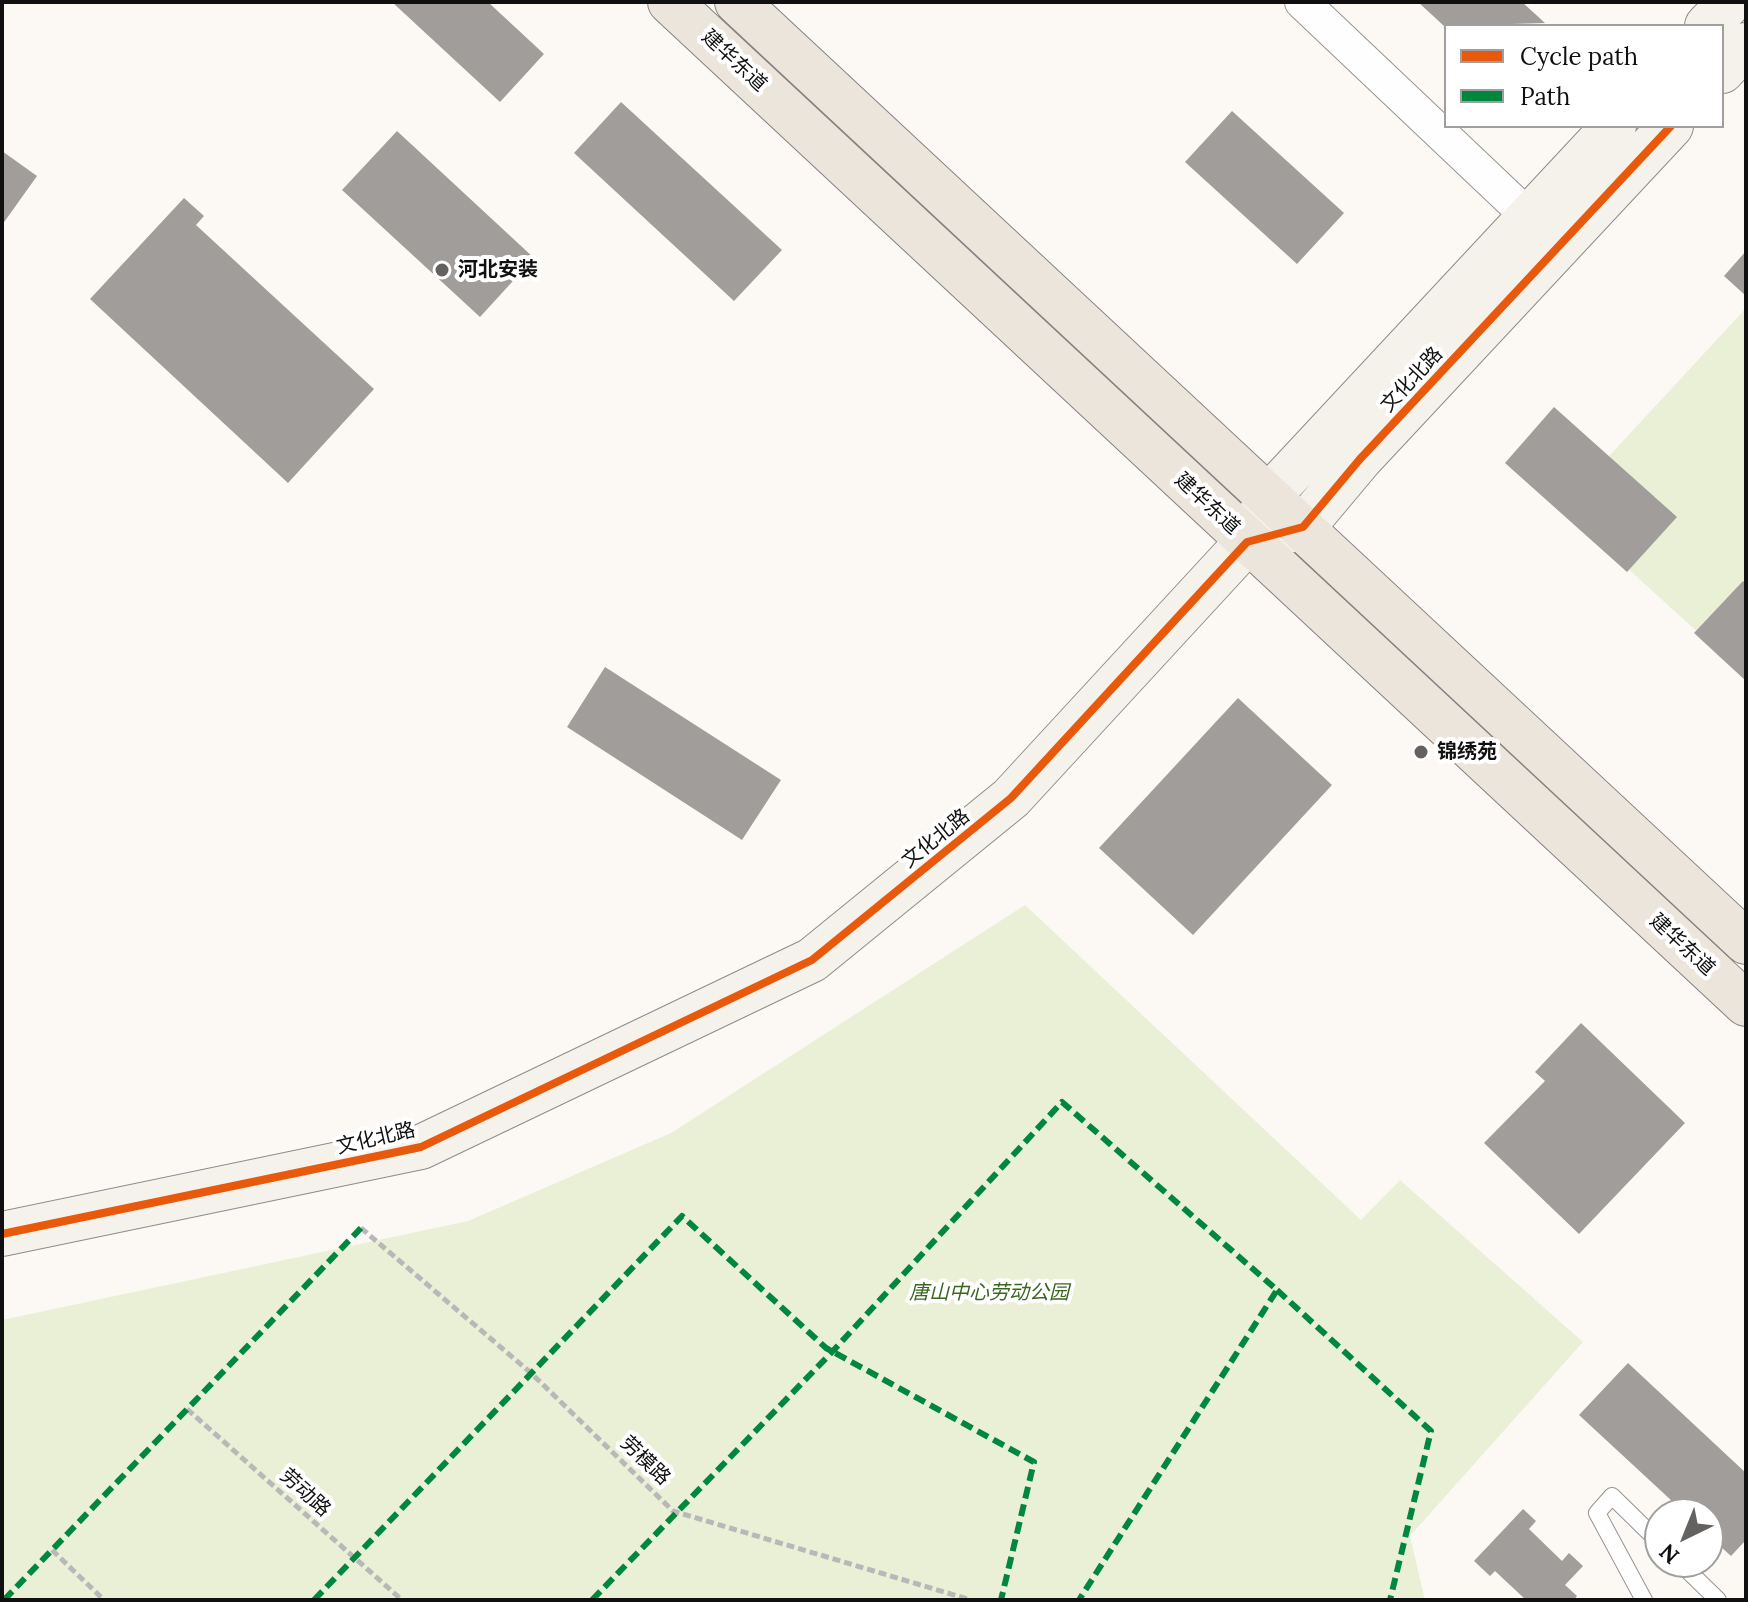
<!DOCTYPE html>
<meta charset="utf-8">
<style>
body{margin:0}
#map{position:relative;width:1748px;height:1602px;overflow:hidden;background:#fcf9f5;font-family:Lora,serif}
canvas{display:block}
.frame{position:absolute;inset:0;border:4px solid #101010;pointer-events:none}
.legend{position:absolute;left:1444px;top:24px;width:280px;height:104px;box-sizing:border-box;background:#fff;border:2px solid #9f9f9f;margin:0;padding:10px 14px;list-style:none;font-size:24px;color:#101010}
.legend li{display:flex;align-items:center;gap:16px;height:40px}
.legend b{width:40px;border:2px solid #9f9f9f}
.north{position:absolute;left:1644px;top:1498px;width:80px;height:80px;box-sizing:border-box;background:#fff;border:2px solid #9f9f9f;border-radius:50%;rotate:223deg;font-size:22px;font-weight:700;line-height:32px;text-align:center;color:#101010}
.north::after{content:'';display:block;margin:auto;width:28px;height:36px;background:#636260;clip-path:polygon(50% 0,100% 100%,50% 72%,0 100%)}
</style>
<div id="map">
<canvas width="1748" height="1602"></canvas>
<div class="frame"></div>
<ul class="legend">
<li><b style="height:10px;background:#e8590c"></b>Cycle path</li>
<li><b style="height:10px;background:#00873e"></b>Path</li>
</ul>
<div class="north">N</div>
</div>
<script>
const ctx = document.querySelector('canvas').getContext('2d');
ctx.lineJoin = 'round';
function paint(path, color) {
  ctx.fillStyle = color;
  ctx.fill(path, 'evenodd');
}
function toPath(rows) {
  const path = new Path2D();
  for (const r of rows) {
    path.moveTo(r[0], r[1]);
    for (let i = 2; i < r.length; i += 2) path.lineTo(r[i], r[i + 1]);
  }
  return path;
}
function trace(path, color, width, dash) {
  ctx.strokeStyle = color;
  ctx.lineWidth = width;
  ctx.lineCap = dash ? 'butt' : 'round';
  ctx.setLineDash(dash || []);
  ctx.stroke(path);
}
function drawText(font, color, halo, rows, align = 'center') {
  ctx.font = font + ' Lora,"Noto Sans SC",serif';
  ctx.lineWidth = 8;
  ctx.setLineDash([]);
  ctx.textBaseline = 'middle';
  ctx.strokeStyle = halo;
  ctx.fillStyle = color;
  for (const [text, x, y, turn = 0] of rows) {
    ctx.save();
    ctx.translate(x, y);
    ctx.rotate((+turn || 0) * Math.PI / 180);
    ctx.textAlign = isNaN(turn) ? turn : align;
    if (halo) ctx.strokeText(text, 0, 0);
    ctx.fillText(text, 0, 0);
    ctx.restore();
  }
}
const green = toPath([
 [1746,308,1746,676,1561,508],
 [1025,905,1361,1220,1400,1180,1583,1342,1410,1536,1425,1600,2,1600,2,1320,468,1221,671,1133]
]);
const building = toPath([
 [392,2,488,2,544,54,500,102],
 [1418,2,1522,2,1545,23,1444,26],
 [621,102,782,250,734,301,574,153],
 [1232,111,1344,213,1297,264,1185,162],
 [397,131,534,258,480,317,342,190],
 [2,151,37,176,2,225],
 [184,198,204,216,196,225,374,389,288,483,90,299],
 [1746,251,1746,296,1724,276],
 [1554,407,1677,517,1627,572,1505,463],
 [1743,581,1746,584,1746,681,1694,633],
 [605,667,781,780,742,840,567,727],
 [1238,698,1332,785,1193,935,1099,848],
 [1581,1023,1685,1123,1579,1234,1484,1143,1545,1081,1535,1072],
 [1628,1363,1746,1473,1746,1540,1731,1556,1708,1535,1708,1514,1686,1514,1579,1415],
 [1523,1509,1536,1521,1529,1529,1562,1561,1569,1553,1583,1566,1565,1585,1577,1596,1574,1600,1526,1600,1495,1571,1490,1576,1474,1561]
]);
const path = toPath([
 [361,1228,531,1373,673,1511,971,1600],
 [187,1409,402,1600],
 [52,1550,104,1600]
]);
const lane = toPath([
 [1679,1562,1718,1600],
 [1644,1600,1597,1513,1612,1496,1660,1543]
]);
const street = toPath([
 [1302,2,1529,217]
]);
const secondary = toPath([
 [1707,26,1730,2],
 [1722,71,1746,45],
 [1252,533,1269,496,1614,126],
 [2,1234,421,1147,812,960,1011,798,1247,542,1303,527,1360,459,1671,126]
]);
const primary = toPath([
 [670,2,1746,1004],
 [737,2,1746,942]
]);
const quiet = toPath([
 [1277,1290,1431,1431,1390,1600],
 [4,1600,361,1228],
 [314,1600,682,1216,826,1348,1034,1462,1001,1600],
 [592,1600,832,1352,1062,1102,1277,1290,1079,1600]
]);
const cycleway = toPath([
 [2,1234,421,1147,812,960,1011,798,1247,542,1303,527,1360,459,1671,126]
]);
const markers = [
 [442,270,8,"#636260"],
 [1421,752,8,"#636260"]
];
const streetNames = [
 ["建华东道",734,61,43],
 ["文化北路",1412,380,-47],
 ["建华东道",1207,504,43],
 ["文化北路",936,839,-39],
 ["建华东道",1682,945,43],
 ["文化北路",376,1139,-13],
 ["劳模路",645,1461,44],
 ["劳动路",305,1493,42]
];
const poiNames = [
 ["河北安装",458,270],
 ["锦绣苑",1437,752]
];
const parkNames = [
 ["唐山中心劳动公园",989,1293]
];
paint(green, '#eaf0d6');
paint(building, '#a09d9a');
trace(lane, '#969593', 18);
trace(street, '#969593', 36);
trace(secondary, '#8d8c8a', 46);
trace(primary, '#848280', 46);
trace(path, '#b9b8b8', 5, [8, 4]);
trace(lane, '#fffefe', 16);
trace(street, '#fffefe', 34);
trace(secondary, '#f5f2eb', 44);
trace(primary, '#ece5db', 44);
trace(quiet, '#00873e', 6, [12, 6]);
trace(cycleway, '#e8590c', 8);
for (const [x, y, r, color] of markers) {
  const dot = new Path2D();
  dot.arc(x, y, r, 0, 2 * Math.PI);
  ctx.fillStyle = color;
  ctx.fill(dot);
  trace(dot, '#fff', 3);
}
drawText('20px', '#101010', '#fff', streetNames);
drawText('bold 20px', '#101010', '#fff', poiNames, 'left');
drawText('italic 20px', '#3c6720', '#fff', parkNames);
</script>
